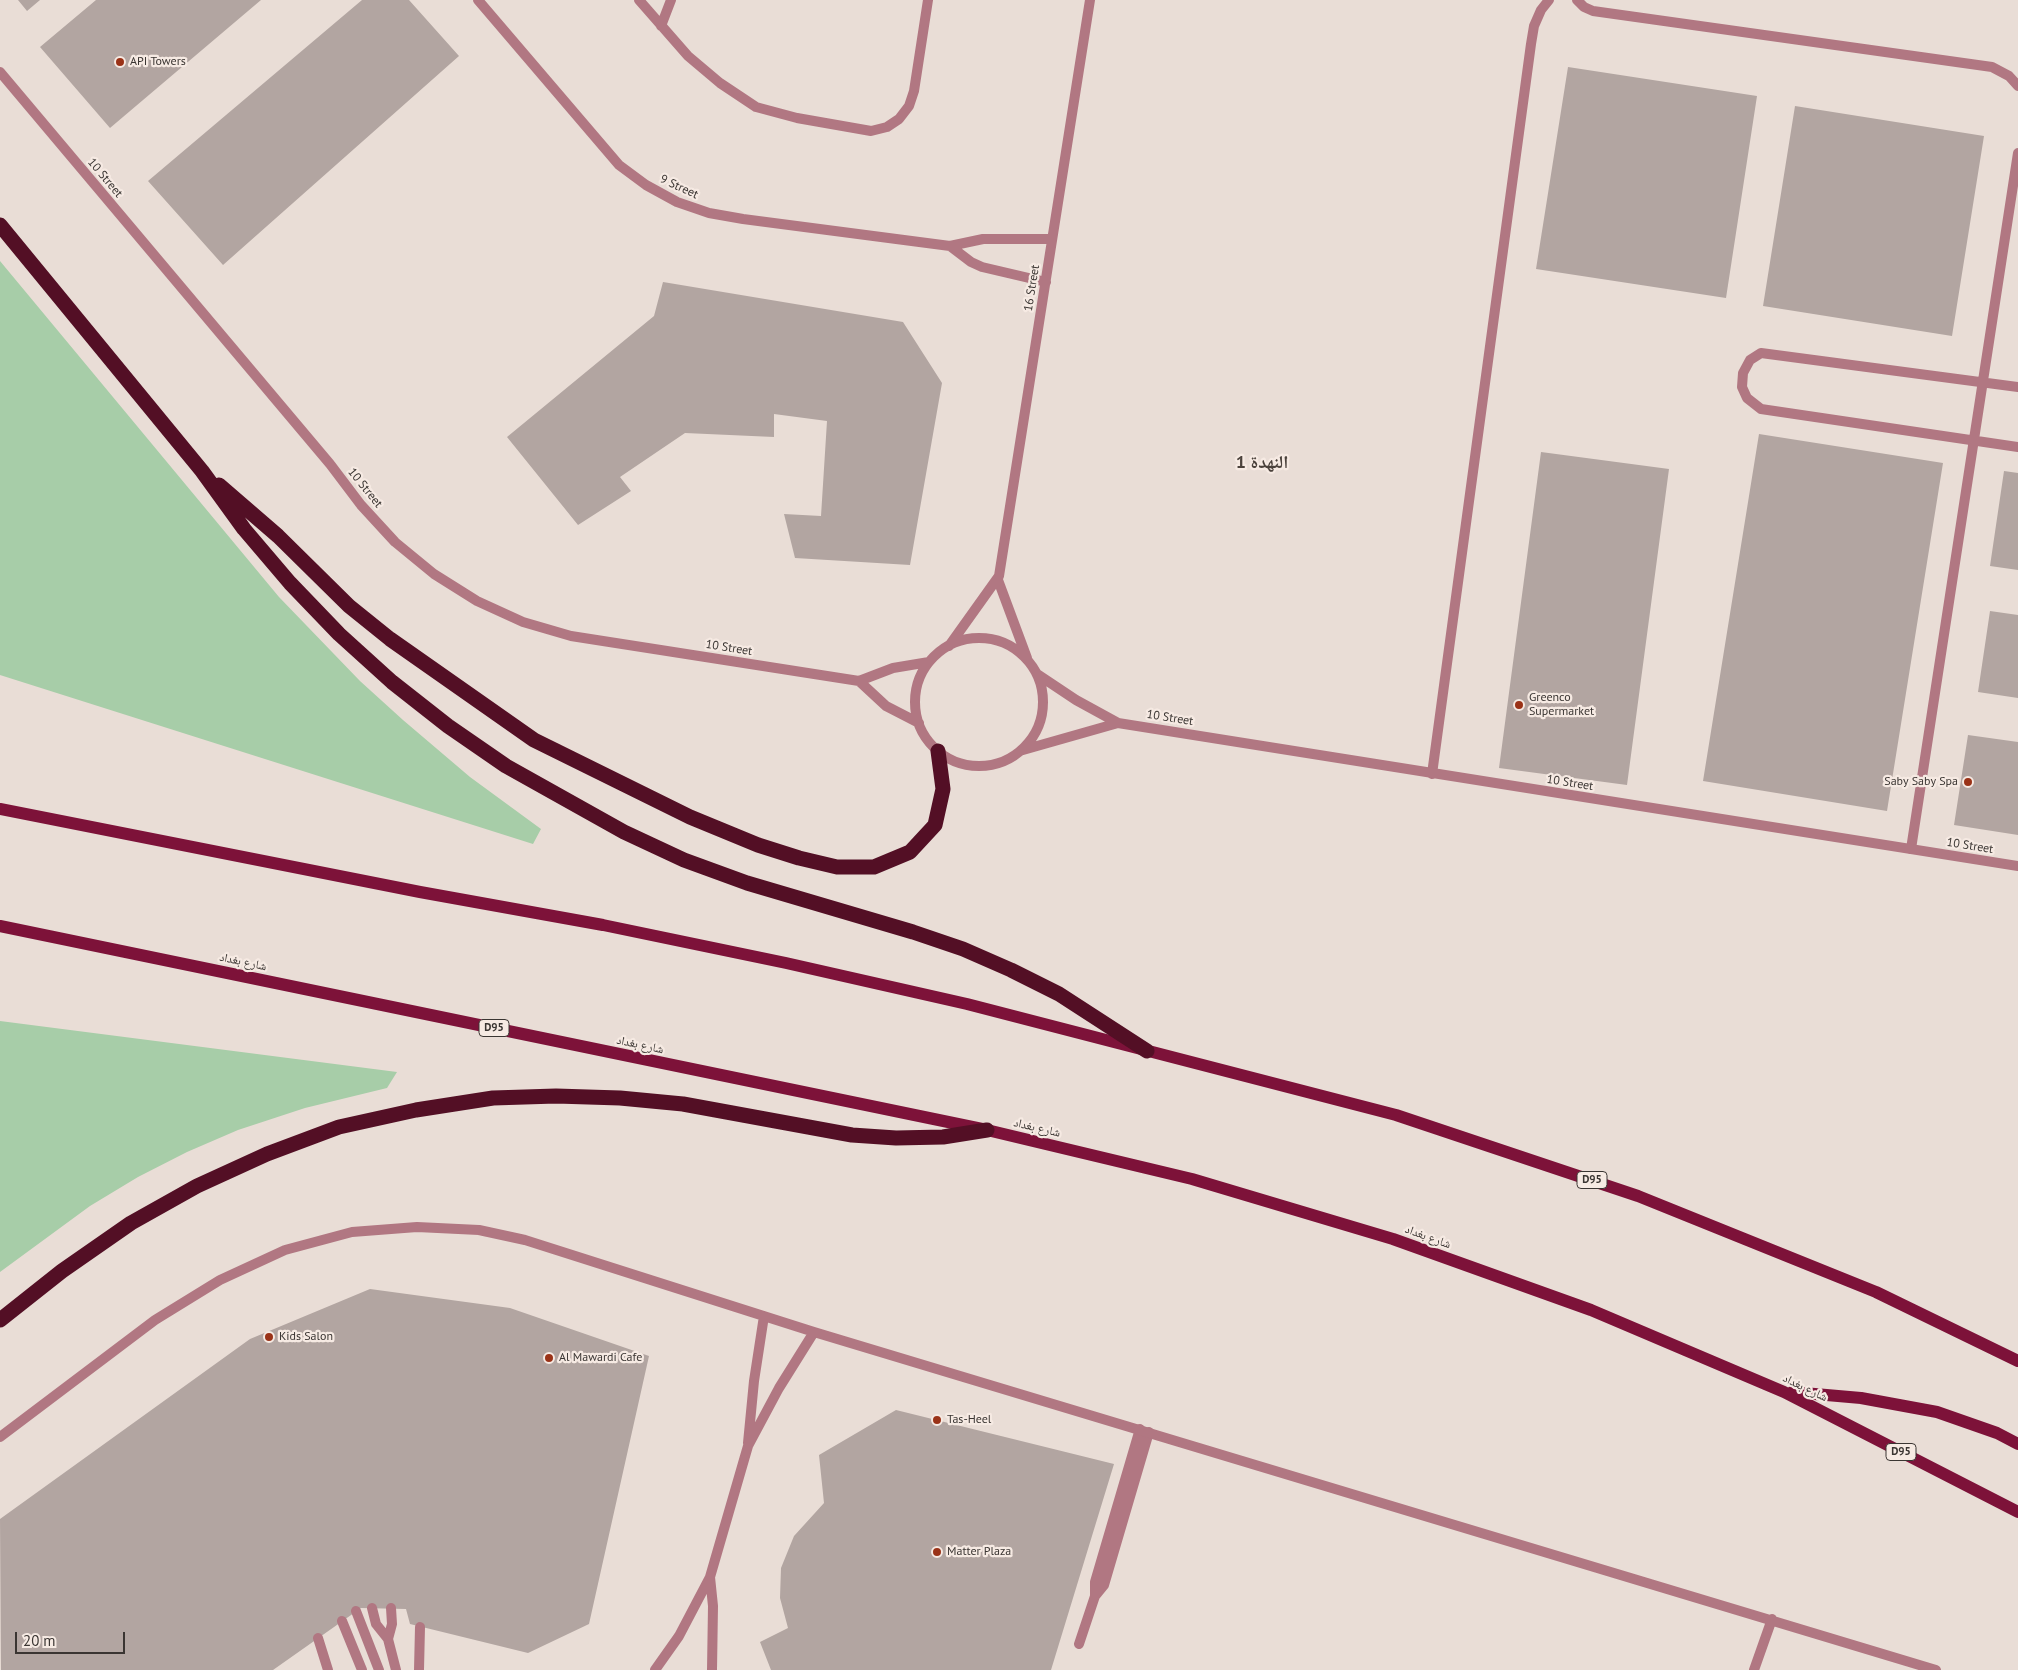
<!DOCTYPE html>
<meta charset="utf-8">
<style>
body{margin:0}
#map{position:relative;width:2018px;height:1670px;overflow:hidden;background:#e9ddd6;font-family:"PT Sans",sans-serif}
canvas{display:block}
.scale{position:absolute;left:15px;top:1632px;width:110px;height:22px;box-sizing:border-box;border:2px solid #3a3532;border-top:0;padding-left:6px;font-size:15px;line-height:18px;white-space:nowrap;color:#3a3532;-webkit-text-stroke:4px #f6eae3;paint-order:stroke}
</style>
<div id="map">
<canvas width="2018" height="1670"></canvas>
<div class="scale">20 m</div>
</div>
<script>
const ctx = document.querySelector('canvas').getContext('2d');
ctx.lineJoin = 'round';
function paint(path, color) {
  ctx.fillStyle = color;
  ctx.fill(path, 'evenodd');
}
function toPath(rows) {
  const path = new Path2D();
  for (const r of rows) {
    if (r.length === 3) {
      path.moveTo(r[0] + r[2], r[1]);
      path.arc(r[0], r[1], r[2], 0, 2 * Math.PI);
      continue;
    }
    path.moveTo(r[0], r[1]);
    for (let i = 2; i < r.length; i += 2) path.lineTo(r[i], r[i + 1]);
  }
  return path;
}
function trace(path, color, width, dash) {
  ctx.strokeStyle = color;
  ctx.lineWidth = width;
  ctx.lineCap = dash ? 'butt' : 'round';
  ctx.setLineDash(dash || []);
  ctx.stroke(path);
}
function drawText(font, color, halo, rows, align = 'center') {
  ctx.font = font + ' "PT Sans","Noto Naskh Arabic",sans-serif';
  ctx.lineWidth = 4.5;
  ctx.setLineDash([]);
  ctx.textBaseline = 'middle';
  ctx.strokeStyle = halo;
  ctx.fillStyle = color;
  for (const [text, x, y, turn = 0] of rows) {
    ctx.save();
    ctx.translate(x, y);
    ctx.rotate((+turn || 0) * Math.PI / 180);
    ctx.textAlign = isNaN(turn) ? turn : align;
    if (halo) ctx.strokeText(text, 0, 0);
    ctx.fillText(text, 0, 0);
    ctx.restore();
  }
}
const green = toPath([
 [0,261,279,597,360,681,403,720,470,777,541,829,533,844,0,675],
 [0,1021,397,1072,387,1088,305,1108,238,1130,187,1152,138,1177,90,1206,0,1272]
]);
const building = toPath([
 [18,0,40,0,27,11],
 [96,0,261,0,110,128,40,47],
 [362,0,409,0,459,56,223,265,148,181],
 [1568,67,1757,96,1726,298,1536,269],
 [1795,106,1984,136,1952,336,1763,306],
 [663,282,903,322,942,383,910,565,795,558,784,514,821,516,827,421,774,414,774,437,685,433,620,477,631,491,578,525,507,437,654,316],
 [1759,434,1943,463,1887,811,1703,781],
 [1541,452,1669,469,1627,785,1499,768],
 [2004,471,2018,473,2018,570,1990,566],
 [1990,611,2018,615,2018,698,1978,692],
 [1968,735,2018,742,2018,835,1954,825],
 [370,1289,510,1308,649,1356,589,1624,528,1653,410,1624,406,1609,361,1608,273,1670,1,1670,0,1519,250,1339],
 [896,1410,1114,1464,1051,1670,771,1670,760,1642,788,1628,780,1598,781,1568,794,1536,824,1503,819,1455]
]);
const lane = toPath([
 [639,0,688,56,720,83,756,107,797,118,871,131,887,127,899,119,909,106,914,91,928,0],
 [1577,0,1584,7,1593,11,1992,67,2009,76,2018,86],
 [661,26,671,0],
 [2018,387,1761,353,1750,360,1743,373,1742,387,1747,398,1761,409,2018,447],
 [1432,774,1531,44,1534,26,1541,10,1549,0],
 [1911,849,2018,153],
 [1095,1596,1104,1585,1149,1432],
 [372,1608,376,1624,388,1639],
 [391,1608,392,1624,388,1639,396,1670],
 [356,1611,379,1670],
 [342,1621,362,1670],
 [318,1638,328,1670],
 [1079,1644,1095,1596,1095,1582,1140,1429],
 [419,1670,420,1627]
]);
const street = toPath([
 [478,0,619,165,646,185,677,202,709,213,743,219,950,246,983,239,1052,239],
 [0,72,330,464,361,505,395,542,434,574,477,601,523,622,571,636,859,681],
 [950,246,971,262,982,267,1046,282],
 [998,580,1027,658],
 [979,702,64],
 [949,646,999,576,1090,0],
 [1037,674,1076,700,1118,723,2018,866],
 [859,681,886,706,919,723],
 [859,681,893,668,929,662],
 [1023,750,1118,723],
 [0,1437,155,1320,220,1280,285,1250,352,1232,417,1227,479,1230,525,1240,814,1332,1936,1670],
 [748,1443,754,1381,764,1316],
 [710,1577,713,1606,712,1670],
 [655,1670,679,1636,710,1577,748,1446,779,1388,814,1332],
 [1754,1670,1772,1619]
]);
const primary = toPath([
 [0,809,420,892,603,925,786,963,967,1004,1396,1115,1638,1196,1876,1292,2018,1361],
 [0,926,987,1130,1192,1179,1393,1239,1591,1310,1784,1392,2018,1512],
 [1792,1392,1861,1398,1937,1412,1997,1433,2018,1444]
]);
const highway = toPath([
 [0,225,202,471,244,529,290,583,339,634,392,682,448,726,506,766,624,832,684,860,747,883,913,932,963,949,1011,970,1059,994,1147,1051],
 [219,485,278,536,349,606,390,639,534,740,690,817,758,845,799,858,837,867,874,867,910,852,935,825,943,789,938,751],
 [0,1320,62,1271,131,1223,197,1186,267,1154,339,1127,416,1110,493,1098,556,1096,620,1098,683,1104,852,1135,896,1138,943,1137,987,1130]
]);
const markers = [
 [120,62,5,"#9a3217"],
 [1519,705,5,"#9a3217"],
 [1968,782,5,"#9a3217"],
 [269,1337,5,"#9a3217"],
 [549,1358,5,"#9a3217"],
 [937,1420,5,"#9a3217"],
 [937,1552,5,"#9a3217"]
];
const shields = [
 [494,1028,30],
 [1592,1180,30],
 [1901,1452,30]
];
const shieldNames = [
 ["D95",494,1028],
 ["D95",1592,1180],
 ["D95",1901,1452]
];
const poiNames = [
 ["API Towers",130,62],
 ["Greenco",1529,698],
 ["Supermarket",1529,712],
 ["Saby Saby Spa",1958,782,"right"],
 ["Kids Salon",279,1337],
 ["Al Mawardi Cafe",559,1358],
 ["Tas-Heel",947,1420],
 ["Matter Plaza",947,1552]
];
const streetNames = [
 ["10 Street",105,178,50],
 ["9 Street",679,187,25],
 ["16 Street",1032,288,-81],
 ["10 Street",365,488,51],
 ["10 Street",729,648,9],
 ["10 Street",1170,718,9],
 ["10 Street",1570,783,9],
 ["10 Street",1970,846,9],
 ["شارع بغداد",243,962,12],
 ["شارع بغداد",640,1045,12],
 ["شارع بغداد",1037,1128,13],
 ["شارع بغداد",1428,1237,20],
 ["شارع بغداد",1805,1388,26]
];
const districtNames = [
 ["النهدة 1",1262,463]
];
paint(green, '#a7cda8');
paint(building, '#b2a5a1');
trace(lane, '#b17782', 10);
trace(street, '#b17782', 10);
trace(primary, '#7d1239', 12);
trace(highway, '#530f25', 15);
for (const [x, y, r, color] of markers) {
  const dot = new Path2D();
  dot.arc(x, y, r, 0, 2 * Math.PI);
  ctx.fillStyle = color;
  ctx.fill(dot);
  trace(dot, '#f6eae3', 2);
}
for (const [x, y, w] of shields) {
  const box = new Path2D();
  box.roundRect(x - w / 2, y - 8.5, w, 17, 4);
  ctx.fillStyle = '#f6eae3';
  ctx.fill(box);
  trace(box, '#3a3532', 1);
}
drawText('bold 11px', '#3a3532', null, shieldNames);
drawText('12px', '#3a3532', '#f6eae3', poiNames, 'left');
drawText('12px', '#3a3532', '#f6eae3', streetNames);
drawText('bold 18px', '#4b423c', '#f6eae3', districtNames);
</script>
